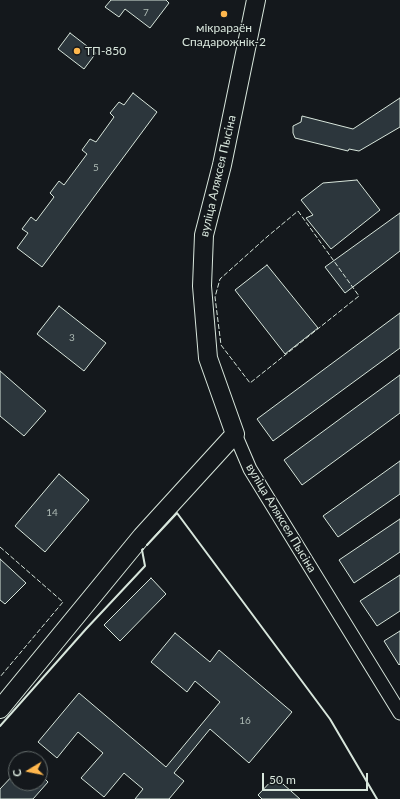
<!DOCTYPE html>
<meta charset="utf-8">
<style>
body{margin:0}
#map{position:relative;width:400px;height:799px;overflow:hidden;background:#14181c;font-family:Lato,sans-serif}
canvas{display:block}
.north{position:absolute;left:8px;top:751px;width:40px;height:40px;box-sizing:border-box;background:#14181c;border:1px solid #626a69;border-radius:50%;rotate:260deg;font-size:11px;font-weight:700;line-height:16px;text-align:center;color:#d8e6dc}
.north::after{content:'';display:block;margin:auto;width:14px;height:18px;background:#ffb74d;clip-path:polygon(50% 0,100% 100%,50% 72%,0 100%)}
.scale{position:absolute;left:262px;top:773px;width:106px;height:18px;box-sizing:border-box;border:2px solid #d8e6dc;border-top:0;padding-left:5px;font-size:12px;line-height:14px;white-space:nowrap;color:#d8e6dc;-webkit-text-stroke:3px #14181c;paint-order:stroke}
</style>
<div id="map">
<canvas width="400" height="799"></canvas>
<div class="north">С</div>
<div class="scale">50 m</div>
</div>
<script>
const ctx = document.querySelector('canvas').getContext('2d');
ctx.lineJoin = 'round';
function paint(path, color) {
  ctx.fillStyle = color;
  ctx.fill(path, 'evenodd');
}
function toPath(rows) {
  const path = new Path2D();
  for (const r of rows) {
    path.moveTo(r[0], r[1]);
    for (let i = 2; i < r.length; i += 2) path.lineTo(r[i], r[i + 1]);
  }
  return path;
}
function trace(path, color, width, dash) {
  ctx.strokeStyle = color;
  ctx.lineWidth = width;
  ctx.lineCap = dash ? 'butt' : 'round';
  ctx.setLineDash(dash || []);
  ctx.stroke(path);
}
function drawText(font, color, halo, rows, align = 'center') {
  ctx.font = font + ' Lato,sans-serif';
  ctx.lineWidth = 3;
  ctx.setLineDash([]);
  ctx.textBaseline = 'middle';
  ctx.strokeStyle = halo;
  ctx.fillStyle = color;
  for (const [text, x, y, turn = 0] of rows) {
    ctx.save();
    ctx.translate(x, y);
    ctx.rotate((+turn || 0) * Math.PI / 180);
    ctx.textAlign = isNaN(turn) ? turn : align;
    if (halo) ctx.strokeText(text, 0, 0);
    ctx.fillText(text, 0, 0);
    ctx.restore();
  }
}
const building = toPath([
 [111,0,166,0,169,3,150,28,125,9,119,17,105,7,111,0],
 [70,33,96,53,84,69,58,49,70,33],
 [133,93,157,112,42,267,17,248,28,233,22,229,31,217,36,221,54,197,50,193,59,181,64,185,87,154,82,150,90,139,96,142,114,117,110,113,119,102,124,105,133,93],
 [400,98,400,127,359,151,349,149,348,151,295,138,293,133,293,126,301,122,302,116,353,129,400,98],
 [357,180,380,210,331,249,306,218,313,215,301,200,323,183,357,180],
 [400,213,400,251,345,293,325,267,400,213],
 [267,265,318,328,285,354,235,290,267,265],
 [59,306,106,343,84,371,37,334,59,306],
 [400,313,400,348,273,441,257,419,400,313],
 [0,371,46,411,24,436,0,416,0,371],
 [400,375,400,413,302,485,284,460,400,375],
 [400,461,400,494,338,537,323,516,400,461],
 [59,474,89,500,45,552,15,526,59,474],
 [400,519,400,552,354,583,339,560,400,519],
 [0,559,26,583,5,604,0,600,0,559],
 [400,575,400,611,377,626,360,601,400,575],
 [151,578,166,594,120,641,104,625,151,578],
 [400,631,400,664,399,665,384,641,400,631],
 [175,633,210,662,219,650,292,712,249,763,210,729,174,773,184,781,169,799,135,799,143,789,124,773,104,797,81,778,103,753,78,732,57,758,38,742,79,693,166,767,220,702,195,681,187,692,151,662,175,633],
 [16,772,16,783,40,783,40,774,48,782,33,799,0,799,0,789,16,772],
 [275,777,300,799,262,799,258,795,275,777]
]);
const street = toPath([
 [235,434,250,469,400,713]
]);
const secondary = toPath([
 [0,709,142,536,235,434,208,358,202,286,204,235,222,165,256,0]
]);
const fence = toPath([
 [298,211,359,296,250,383,221,345,215,297,220,279,268,236,298,211],
 [0,547,63,602,0,677]
]);
const wall = toPath([
 [147,545,177,513,330,719,377,799],
 [0,726,86,629,145,566,142,550,143,549]
]);
const markers = [
 [224,14,4,"#ffb74d"],
 [77,51,4,"#ffb74d"]
];
const numberNames = [
 ["7",146,13],
 ["5",96,168],
 ["3",72,338],
 ["14",52,513],
 ["16",245,721]
];
const poiNames = [
 ["мікрараён",224,28],
 ["Спадарожнік-2",224,42],
 ["ТП-850",85,51,"left"]
];
const streetNames = [
 ["вуліца Аляксея Пысіна",218,176,-77],
 ["вуліца Аляксея Пысіна",281,518,59]
];
paint(building, '#2c363c');
trace(building, '#d8e6dc', 1);
trace(street, '#d8e6dc', 15);
trace(secondary, '#d8e6dc', 20);
trace(street, '#14181c', 13);
trace(secondary, '#14181c', 18);
trace(fence, '#d8e6dc', 1, [5, 2]);
trace(wall, '#d8e6dc', 2);
for (const [x, y, r, color] of markers) {
  const dot = new Path2D();
  dot.arc(x, y, r, 0, 2 * Math.PI);
  ctx.fillStyle = color;
  ctx.fill(dot);
  trace(dot, '#14181c', 1.5);
}
drawText('10px', '#adbab4', null, numberNames);
drawText('12px', '#d8e6dc', '#14181c', poiNames);
drawText('12px', '#d8e6dc', '#14181c', streetNames);
</script>
